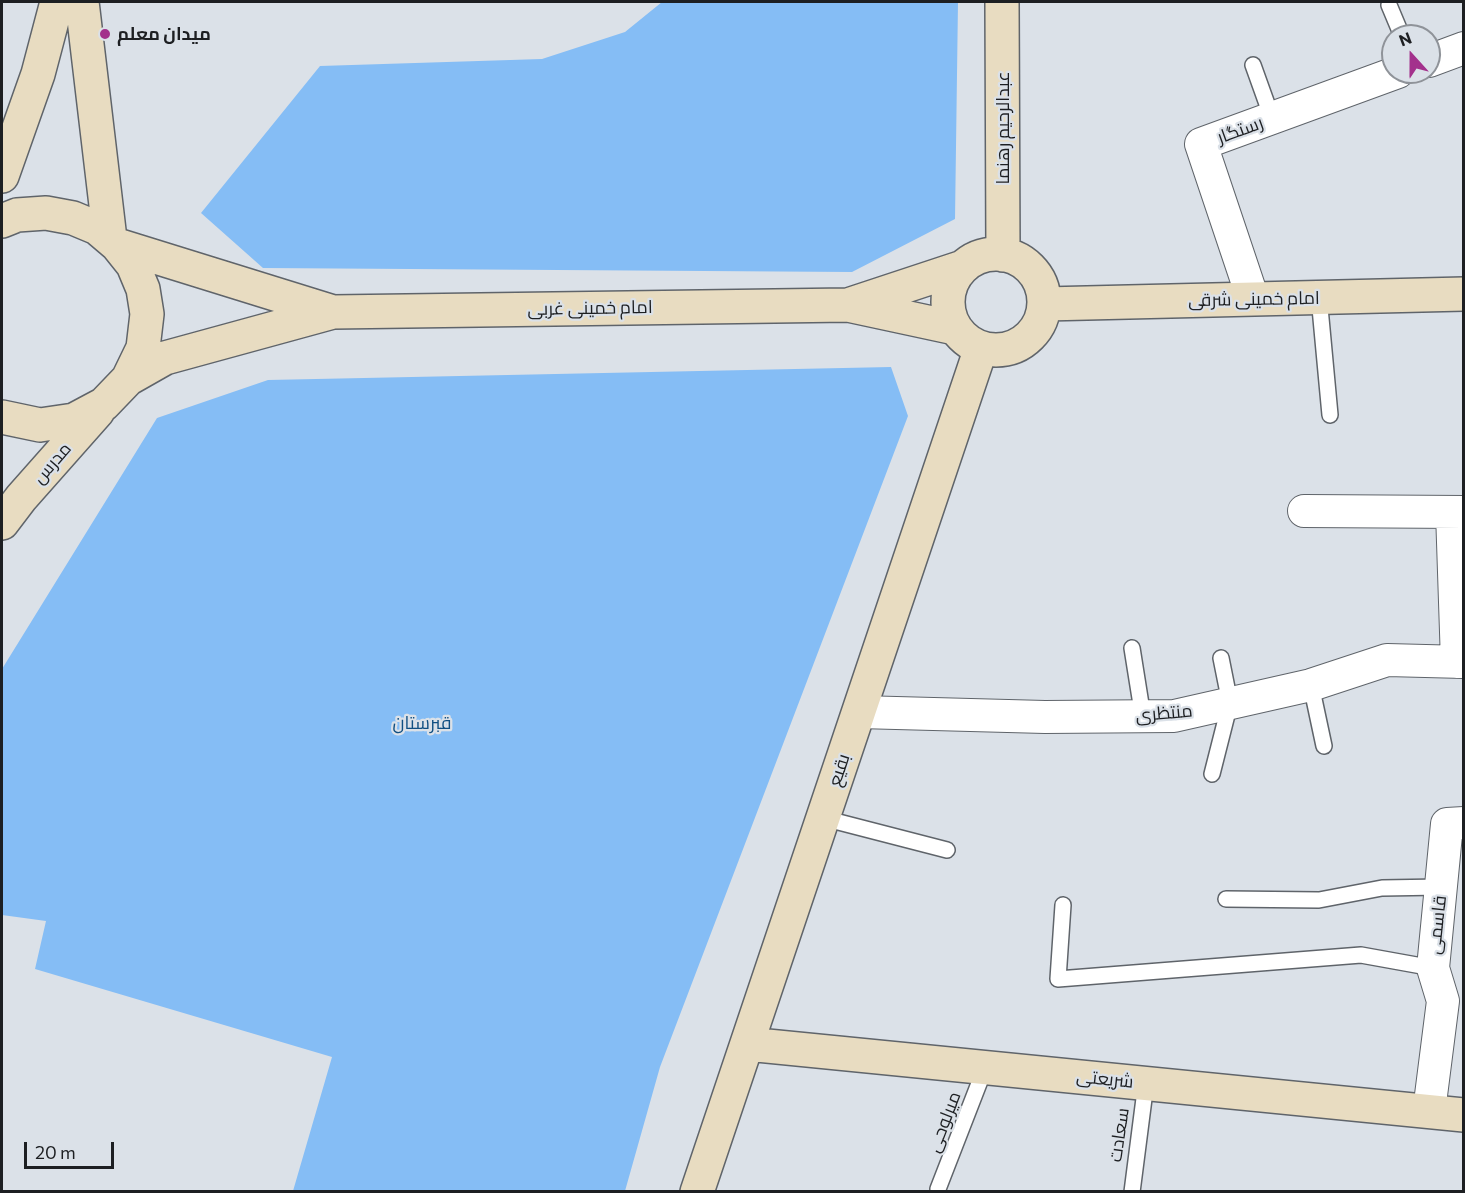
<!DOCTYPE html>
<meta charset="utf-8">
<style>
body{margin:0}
#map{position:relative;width:1465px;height:1193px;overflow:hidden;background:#dbe1e8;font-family:Commissioner,sans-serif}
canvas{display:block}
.frame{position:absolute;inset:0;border:3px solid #1d1f22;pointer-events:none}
.north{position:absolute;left:1381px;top:24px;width:60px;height:60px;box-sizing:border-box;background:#dbe1e8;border:2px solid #8f9399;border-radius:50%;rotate:339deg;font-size:16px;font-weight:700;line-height:24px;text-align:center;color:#1d1f22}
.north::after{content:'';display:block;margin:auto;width:21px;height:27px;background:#a3318c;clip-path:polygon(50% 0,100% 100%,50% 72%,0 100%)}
.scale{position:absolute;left:24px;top:1142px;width:90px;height:27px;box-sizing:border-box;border:3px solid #1d1f22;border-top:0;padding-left:8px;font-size:18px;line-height:21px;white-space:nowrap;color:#1d1f22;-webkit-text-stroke:4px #dbe1e8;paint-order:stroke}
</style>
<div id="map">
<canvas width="1465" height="1193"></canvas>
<div class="frame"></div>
<div class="north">N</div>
<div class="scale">20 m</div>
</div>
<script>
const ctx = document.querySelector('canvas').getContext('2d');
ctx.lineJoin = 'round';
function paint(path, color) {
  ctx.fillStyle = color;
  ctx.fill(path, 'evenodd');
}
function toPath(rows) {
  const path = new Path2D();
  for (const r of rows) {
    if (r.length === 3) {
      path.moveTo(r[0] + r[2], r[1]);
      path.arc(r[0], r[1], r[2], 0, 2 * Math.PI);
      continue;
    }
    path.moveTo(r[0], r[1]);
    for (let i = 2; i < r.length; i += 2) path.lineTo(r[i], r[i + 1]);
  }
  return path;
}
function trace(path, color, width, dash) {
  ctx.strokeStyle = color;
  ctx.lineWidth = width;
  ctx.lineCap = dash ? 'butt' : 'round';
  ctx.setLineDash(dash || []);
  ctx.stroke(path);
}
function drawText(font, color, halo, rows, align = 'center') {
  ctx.font = font + ' Commissioner,Cairo,sans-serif';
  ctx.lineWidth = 4.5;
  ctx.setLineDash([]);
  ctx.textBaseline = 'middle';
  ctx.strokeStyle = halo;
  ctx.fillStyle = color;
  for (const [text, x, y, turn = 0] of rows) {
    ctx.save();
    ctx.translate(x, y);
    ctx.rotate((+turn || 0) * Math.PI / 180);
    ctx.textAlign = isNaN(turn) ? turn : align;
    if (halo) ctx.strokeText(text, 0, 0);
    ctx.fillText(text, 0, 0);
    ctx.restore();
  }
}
const green = toPath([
 [662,2,958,2,955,219,852,272,263,268,201,213,320,66,542,59,625,32],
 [891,367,908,416,660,1067,625,1191,293,1191,332,1057,35,969,46,921,2,915,2,669,157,418,268,380]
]);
const lane = toPath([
 [1389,5,1402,36],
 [1253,65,1272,118],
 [1319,297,1330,415],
 [1132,648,1143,717],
 [1311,685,1324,746],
 [1212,774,1230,703,1221,658],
 [823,818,947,850],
 [1226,899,1319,900,1382,888,1441,887],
 [1063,905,1058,979,1361,955,1433,968],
 [938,1189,985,1068],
 [1132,1192,1146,1083]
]);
const street = toPath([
 [1429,61,1464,48],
 [1253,299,1201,144,1398,72],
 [1304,511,1464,512],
 [1452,512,1457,662],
 [859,712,1045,717,1174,716,1311,685,1387,660,1464,662],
 [1429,1111,1443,1001,1433,968,1447,824,1464,823]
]);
const secondary = toPath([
 [82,2,110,239],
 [1002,2,1003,255],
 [2,176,38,74,57,2],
 [2,221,17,215,46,213,73,218,97,228,117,245,133,265,143,289,147,314,143,348,128,379,104,404,74,420,40,425,2,417],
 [117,245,333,312,165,358,128,379],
 [996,302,48],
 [1045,304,1464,294],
 [333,312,848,305],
 [955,328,848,305,963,267],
 [2,523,21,498,98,411],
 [747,1044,1464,1115],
 [697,1192,981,348]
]);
const markers = [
 [105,34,6,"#a3318c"]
];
const poiNames = [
 ["میدان معلم",117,34]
];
const streetNames = [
 ["عبدالرحیم رهنما",1003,128,-90],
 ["رستگار",1240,130,-20],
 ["امام خمینی شرقی",1254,299,-1],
 ["امام خمینی غربی",590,308,-1],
 ["مدرس",52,463,-49],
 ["منتظری",1164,713,-5],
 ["بقیع",839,770,-72],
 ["قاسمی",1437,925,-84],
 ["شریعتی",1105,1079,6],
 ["میرلوحی",944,1122,-69],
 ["سعادت",1119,1135,-82]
];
const parkNames = [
 ["قبرستان",422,723]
];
paint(green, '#85bdf5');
trace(lane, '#5f646a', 18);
trace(street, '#5f646a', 34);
trace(secondary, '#5f646a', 36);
trace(lane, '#fff', 15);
trace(street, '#fff', 32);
trace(secondary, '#e8dcc1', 33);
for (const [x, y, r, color] of markers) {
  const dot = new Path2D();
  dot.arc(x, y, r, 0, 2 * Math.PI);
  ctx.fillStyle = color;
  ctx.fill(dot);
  trace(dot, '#dbe1e8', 2);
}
drawText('bold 18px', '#1d1f22', '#dbe1e8', poiNames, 'left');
drawText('18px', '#1d1f22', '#dbe1e8', streetNames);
drawText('18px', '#104f82', '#dbe1e8', parkNames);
</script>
